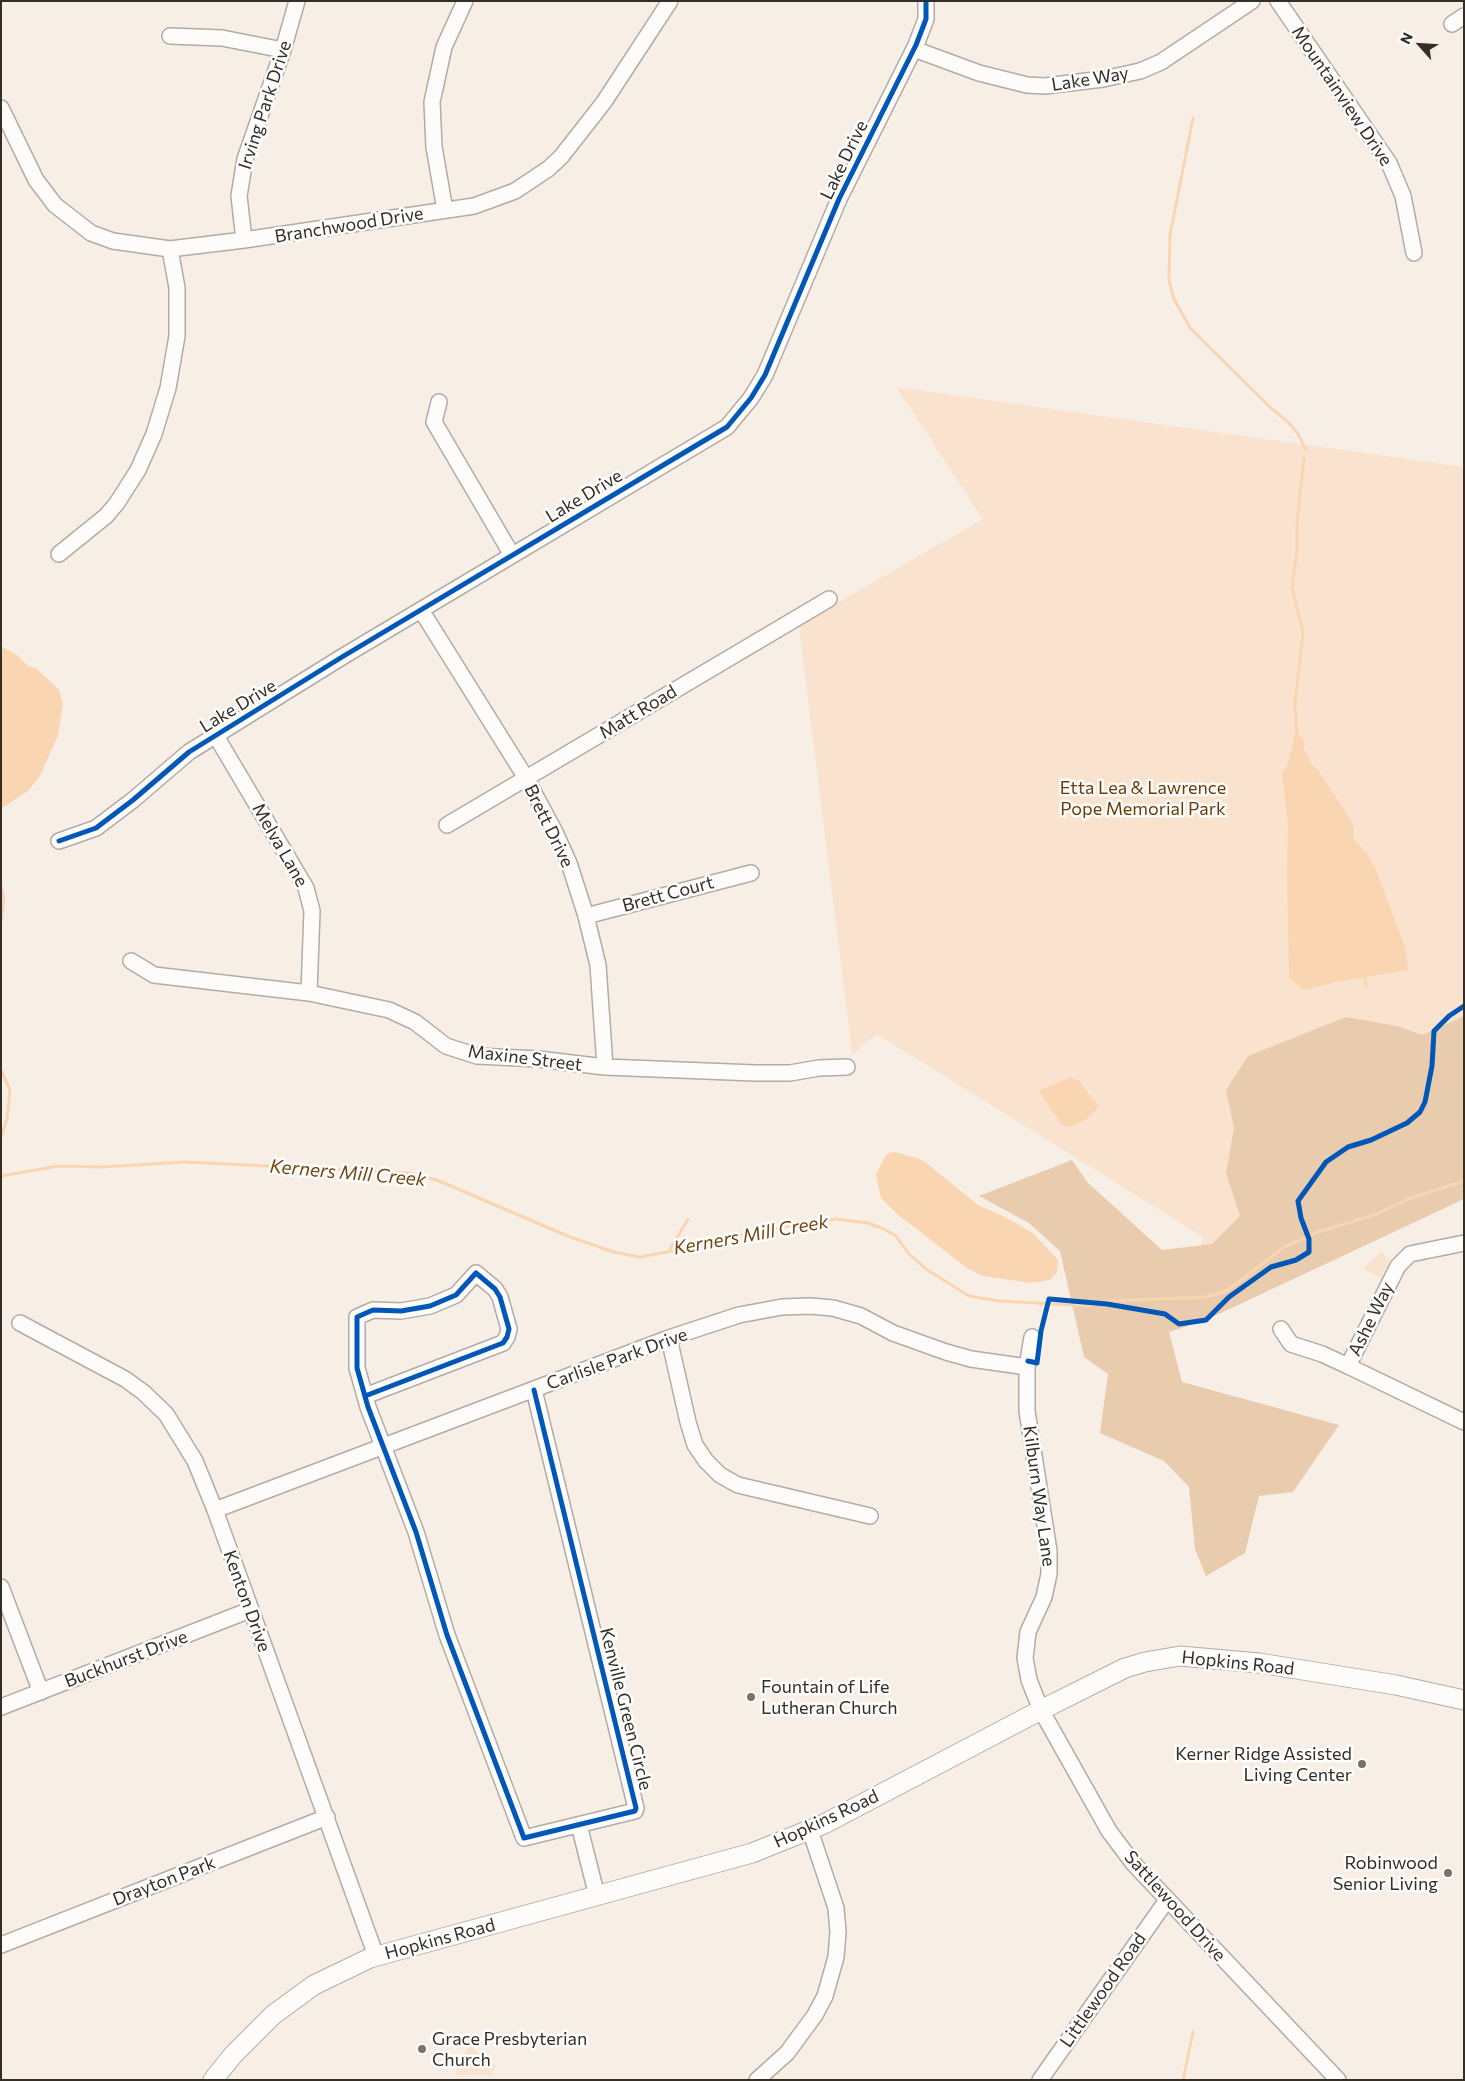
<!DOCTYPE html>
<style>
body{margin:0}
#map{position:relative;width:1465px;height:2081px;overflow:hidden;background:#f7eee6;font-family:Commissioner,sans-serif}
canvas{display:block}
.frame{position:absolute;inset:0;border:2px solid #352e27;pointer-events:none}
.north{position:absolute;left:1395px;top:20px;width:50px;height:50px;-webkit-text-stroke:4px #fefefe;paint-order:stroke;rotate:296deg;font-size:14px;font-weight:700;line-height:20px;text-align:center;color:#352e27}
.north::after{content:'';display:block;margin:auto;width:18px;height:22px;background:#352e27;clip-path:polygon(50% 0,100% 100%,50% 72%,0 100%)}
</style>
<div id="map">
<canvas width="1465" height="2081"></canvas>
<div class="frame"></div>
<div class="north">N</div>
</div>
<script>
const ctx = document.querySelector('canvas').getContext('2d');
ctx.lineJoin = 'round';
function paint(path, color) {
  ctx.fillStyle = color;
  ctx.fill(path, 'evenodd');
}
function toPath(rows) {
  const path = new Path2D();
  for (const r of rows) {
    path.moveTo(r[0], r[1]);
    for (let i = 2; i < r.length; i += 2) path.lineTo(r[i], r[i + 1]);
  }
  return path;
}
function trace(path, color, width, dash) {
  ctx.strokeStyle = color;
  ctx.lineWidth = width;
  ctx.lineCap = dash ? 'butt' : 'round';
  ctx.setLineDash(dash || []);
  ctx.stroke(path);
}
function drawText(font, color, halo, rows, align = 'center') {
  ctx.font = font + ' Commissioner,sans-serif';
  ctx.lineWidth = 5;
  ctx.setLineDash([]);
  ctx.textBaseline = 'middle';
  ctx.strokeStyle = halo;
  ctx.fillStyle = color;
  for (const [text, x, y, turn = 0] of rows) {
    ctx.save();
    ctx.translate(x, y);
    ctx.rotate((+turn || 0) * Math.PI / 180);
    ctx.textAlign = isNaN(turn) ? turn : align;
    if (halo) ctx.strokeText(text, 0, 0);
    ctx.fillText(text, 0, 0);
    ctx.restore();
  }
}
const green = toPath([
 [896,387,1464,467,1464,1173,1196,1268,1203,1237,877,1034,852,1055,799,625,983,519],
 [1381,1252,1390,1259,1381,1278,1363,1269],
 [470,2044,486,2061,496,2065,491,2077,480,2073,479,2075,454,2075]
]);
const forest = toPath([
 [1464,1016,1464,1199,1206,1320,1169,1332,1182,1382,1339,1425,1293,1492,1259,1496,1245,1553,1206,1576,1195,1549,1189,1487,1164,1461,1100,1433,1108,1374,1084,1357,1060,1251,1029,1223,979,1196,1072,1160,1088,1183,1162,1250,1212,1244,1240,1216,1226,1173,1234,1128,1226,1090,1248,1056,1346,1017,1397,1026,1422,1035]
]);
const water = toPath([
 [1,646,17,655,29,667,36,668,51,682,59,690,63,704,58,735,40,776,28,791,1,809],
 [1296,731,1304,741,1304,748,1311,764,1318,770,1346,812,1354,828,1353,838,1367,854,1376,870,1405,947,1408,970,1336,982,1303,990,1289,977,1287,871,1288,826,1282,774,1288,764],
 [1070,1077,1079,1081,1099,1107,1085,1120,1071,1127,1062,1125,1039,1091],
 [894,1152,917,1158,925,1162,978,1205,1003,1216,1033,1233,1058,1260,1057,1273,1050,1280,1031,1283,983,1276,967,1268,897,1214,881,1198,876,1175,884,1158,889,1153]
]);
const stream = toPath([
 [1193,118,1170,235,1169,280,1174,299,1190,328,1272,409,1288,422,1298,434,1306,450],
 [1297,734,1295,704,1303,633,1292,587,1297,552,1297,523,1304,458],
 [1,885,4,901,1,921],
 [1365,973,1366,987],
 [1,1070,10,1090,7,1119,1,1137],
 [1,1176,59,1166,102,1167,185,1162,409,1173,437,1180,570,1237,614,1252,639,1257,678,1250,768,1229,836,1219,868,1223,884,1229,896,1236,908,1253,926,1269,969,1296,999,1301,1089,1306,1108,1301,1205,1297,1227,1291,1284,1247,1291,1244,1318,1232,1377,1214,1408,1199,1464,1181],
 [669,1251,688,1219],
 [1183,2080,1193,2032]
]);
const minor = toPath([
 [1278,1,1389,163,1403,196,1414,253],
 [1452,24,1464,16],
 [170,36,222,38,283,50],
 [914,49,979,73,1027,85,1045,86,1103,79,1140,71,1161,62,1252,1],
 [1,108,36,180,55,205,91,233,113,241,170,249,244,240,474,206,515,191,548,169,561,157,604,102,670,1],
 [445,210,434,147,432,102,444,47,465,1],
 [244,240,239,196,245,159,283,50,297,1],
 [439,402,434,422,512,555],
 [59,554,106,516,117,503,138,470,154,434,168,388,177,336,177,288,170,249],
 [421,610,526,778,555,832,569,863,586,916,598,965,605,1067],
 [216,736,306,888,312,911,309,993],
 [447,825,829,599],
 [59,841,96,828,133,800,189,752,342,657,727,427,751,398,765,375,839,199,916,45,926,19,926,1],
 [586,916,751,873],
 [131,961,154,975,309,993,389,1010,415,1022,446,1046,477,1056,538,1059,605,1067,755,1073,790,1073,819,1068,847,1067],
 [20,1323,125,1379,143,1392,166,1414,195,1461,215,1510,376,1956],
 [1281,1329,1291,1344,1322,1354,1348,1366,1398,1266,1410,1254,1464,1243],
 [1032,1337,1027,1367,1027,1411,1049,1551,1049,1574,1044,1597,1028,1632,1025,1658,1029,1680,1041,1710,1109,1831,1133,1863,1338,2080],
 [669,1338,688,1422,695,1445,706,1461,720,1475,738,1485,870,1516],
 [1348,1366,1464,1422],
 [365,1396,503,1343,507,1337,509,1329,500,1297,495,1289,476,1273,456,1295,430,1306,401,1311,373,1310,357,1317,357,1368,368,1407,416,1532,447,1635,524,1838,635,1811,636,1808,534,1390],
 [215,1510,669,1338,739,1315,782,1307,810,1306,833,1308,861,1316,893,1333,946,1352,971,1359,1027,1367],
 [1,1587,41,1692],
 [1,1707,250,1610],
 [579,1825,597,1896],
 [1,1945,327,1817],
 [757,2080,787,2053,815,2015,825,1996,836,1957,838,1932,836,1908,810,1830],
 [1040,2080,1167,1900]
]);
const major = toPath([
 [213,2080,233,2055,273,2015,314,1985,370,1958,752,1853,824,1824,1041,1710,1125,1668,1145,1662,1180,1656,1259,1663,1396,1685,1464,1700]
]);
const cycleway = toPath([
 [59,841,96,828,133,800,189,752,342,657,727,427,751,398,765,375,839,199,916,45,926,19,926,1],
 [1028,1361,1037,1363,1041,1331,1049,1299,1107,1304,1165,1314,1179,1324,1206,1320,1229,1297,1271,1267,1296,1260,1309,1252,1309,1239,1301,1218,1298,1201,1326,1162,1348,1147,1371,1140,1407,1123,1420,1112,1425,1102,1432,1066,1434,1031,1449,1016,1464,1006],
 [365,1396,503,1343,507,1337,509,1329,500,1297,495,1289,476,1273,456,1295,430,1306,401,1311,373,1310,357,1317,357,1368,368,1407,416,1532,447,1635,524,1838,635,1811,636,1808,534,1390]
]);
const markers = [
 [751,1697,5,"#79716a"],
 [1362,1764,5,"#79716a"],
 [1448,1873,5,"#79716a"],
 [422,2049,5,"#79716a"]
];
const streetNames = [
 ["Lake Way",1090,79,-9],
 ["Mountainview Drive",1342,96,56],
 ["Irving Park Drive",265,105,-72],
 ["Lake Drive",844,160,-64],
 ["Branchwood Drive",349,225,-9],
 ["Lake Drive",584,496,-31],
 ["Lake Drive",238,706,-31],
 ["Matt Road",638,712,-31],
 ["Brett Drive",549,826,64],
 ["Melva Lane",280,845,60],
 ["Brett Court",668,894,-15],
 ["Maxine Street",525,1058,7],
 ["Ashe Way",1371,1319,-64],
 ["Carlisle Park Drive",617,1359,-20],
 ["Kilburn Way Lane",1039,1496,82],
 ["Kenton Drive",247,1601,70],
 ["Buckhurst Drive",126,1659,-21],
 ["Hopkins Road",1238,1663,6],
 ["Kenville Green Circle",626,1709,76],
 ["Hopkins Road",826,1819,-25],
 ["Drayton Park",164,1881,-21],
 ["Sattlewood Drive",1175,1906,48],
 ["Hopkins Road",440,1939,-15],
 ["Littlewood Road",1103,1990,-55]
];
const parkNames = [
 ["Etta Lea & Lawrence",1143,788],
 ["Pope Memorial Park",1143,809]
];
const poiNames = [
 ["Fountain of Life",761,1687],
 ["Lutheran Church",761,1708],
 ["Kerner Ridge Assisted",1352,1754,"right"],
 ["Living Center",1352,1775,"right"],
 ["Robinwood",1438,1863,"right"],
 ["Senior Living",1438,1884,"right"],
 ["Grace Presbyterian",432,2039],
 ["Church",432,2060]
];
const waterNames = [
 ["Kerners Mill Creek",348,1173,5],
 ["Kerners Mill Creek",751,1235,-10]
];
paint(green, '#fae3ce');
paint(forest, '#e9cbae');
paint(water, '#fad5b2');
trace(stream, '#fad5b2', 3);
trace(minor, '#b3aba5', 18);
trace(major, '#b3aba5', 21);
trace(minor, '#fefcfb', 15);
trace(major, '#fefcfb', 19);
trace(cycleway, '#0057b8', 5);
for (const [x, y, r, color] of markers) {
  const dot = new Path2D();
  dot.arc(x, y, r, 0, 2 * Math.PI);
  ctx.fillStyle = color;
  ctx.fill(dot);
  trace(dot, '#fefefe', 2);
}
drawText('18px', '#352e27', '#fefefe', streetNames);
drawText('18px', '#693d02', '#fefefe', parkNames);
drawText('18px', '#352e27', '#fefefe', poiNames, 'left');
drawText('italic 19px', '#734610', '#fefefe', waterNames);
</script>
